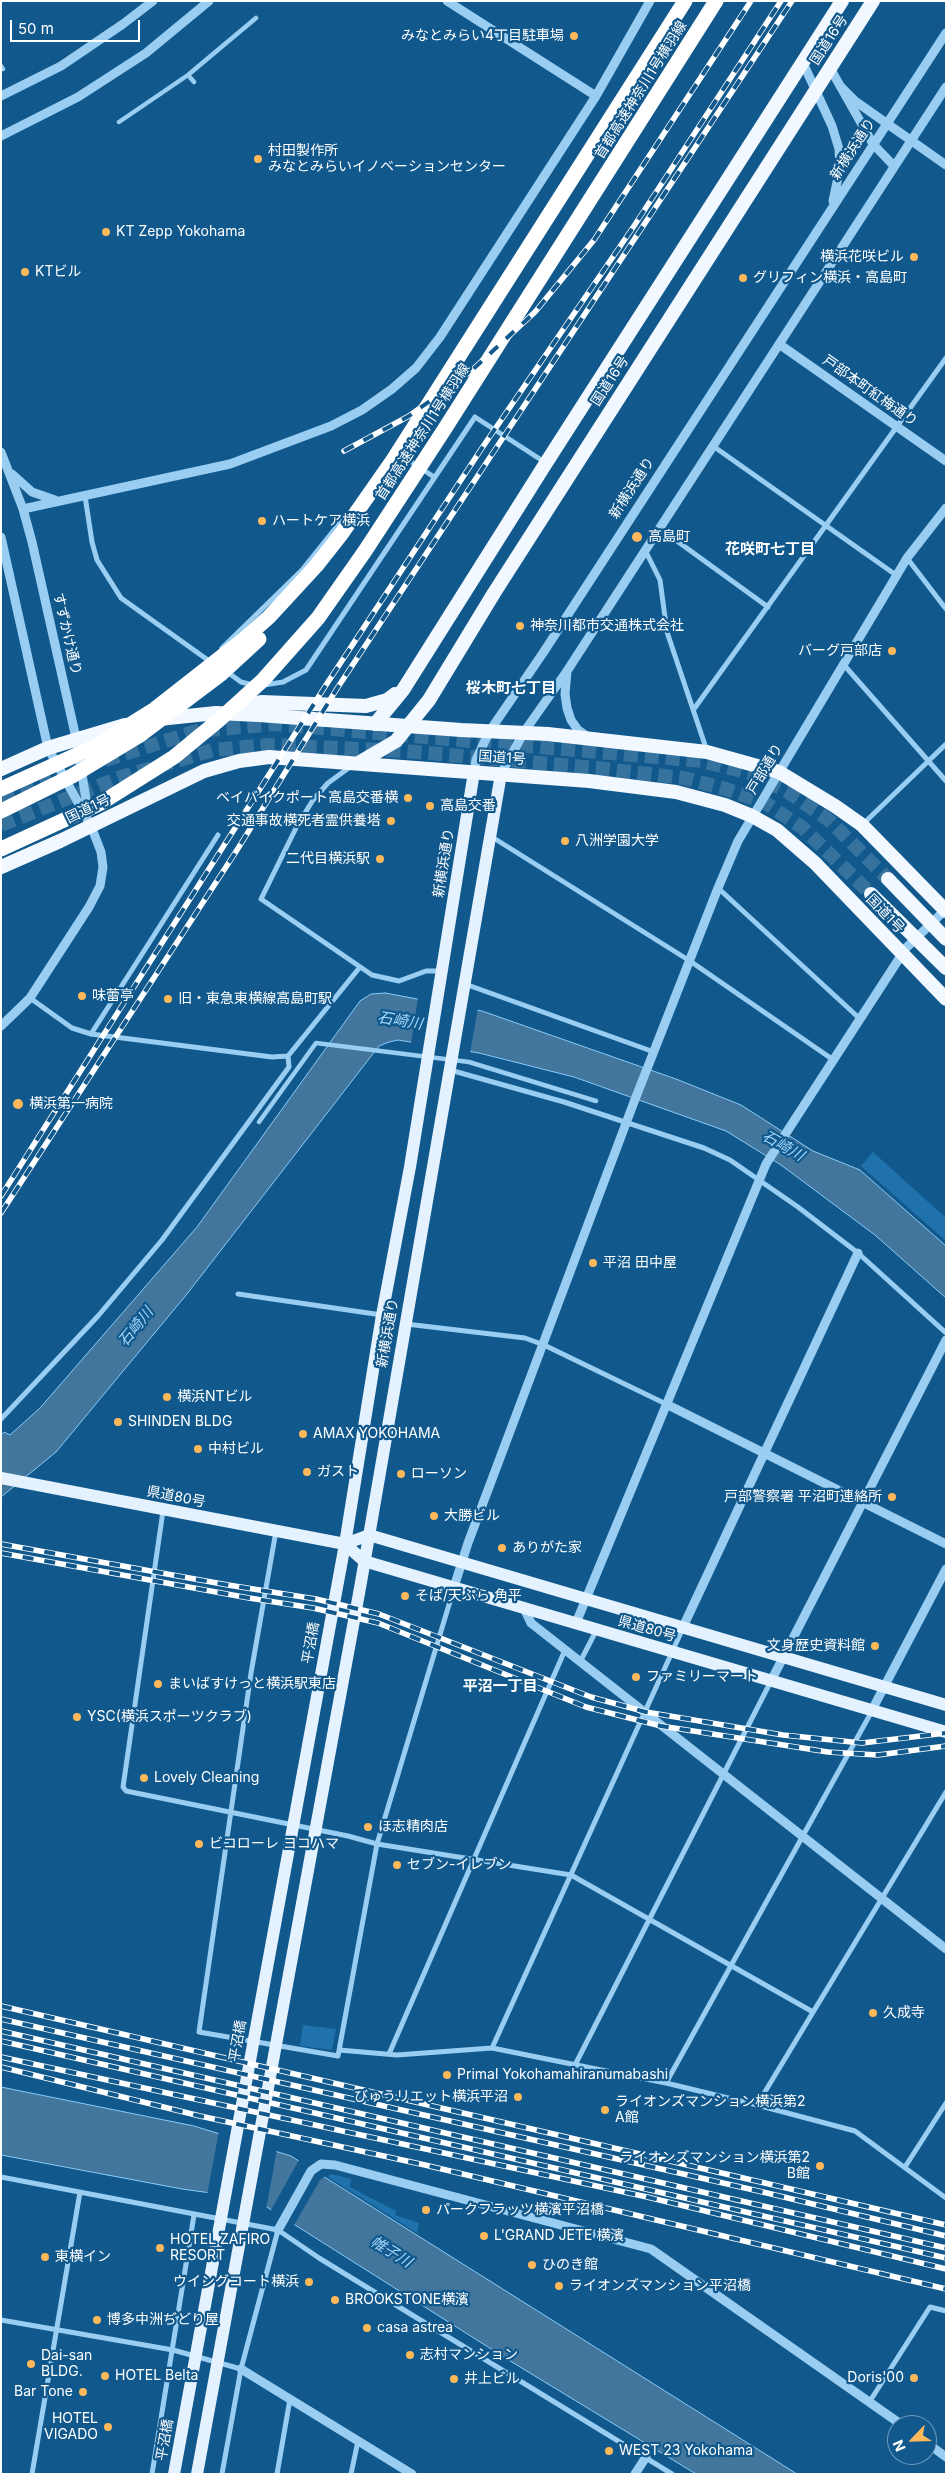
<!DOCTYPE html>
<meta charset="utf-8">
<style>
body{margin:0}
#map{position:relative;width:947px;height:2475px;overflow:hidden;background:#11598d;font-family:Inter,sans-serif}
canvas{display:block}
.frame{position:absolute;inset:0;border:2px solid #fff;pointer-events:none}
.north{position:absolute;left:887px;top:2415px;width:50px;height:50px;box-sizing:border-box;background:#11598d;border:1px solid #709bbb;border-radius:50%;rotate:246deg;font-size:14px;font-weight:700;line-height:20px;text-align:center;color:#fff}
.north::after{content:'';display:block;margin:auto;width:18px;height:22px;background:#ffb85a;clip-path:polygon(50% 0,100% 100%,50% 72%,0 100%)}
.scale{position:absolute;left:10px;top:20px;width:130px;height:22px;box-sizing:border-box;border:2px solid #fff;border-top:0;padding-left:6px;font-size:15px;line-height:18px;white-space:nowrap;color:#fff;-webkit-text-stroke:4px #11598d;paint-order:stroke}
</style>
<div id="map">
<canvas width="947" height="2475"></canvas>
<div class="frame"></div>
<div class="north">N</div>
<div class="scale">50 m</div>
</div>
<script>
const ctx = document.querySelector('canvas').getContext('2d');
ctx.lineJoin = 'round';
function paint(path, color) {
  ctx.fillStyle = color;
  ctx.fill(path, 'evenodd');
}
function toPath(rows) {
  const path = new Path2D();
  for (const r of rows) {
    path.moveTo(r[0], r[1]);
    for (let i = 2; i < r.length; i += 2) path.lineTo(r[i], r[i + 1]);
  }
  return path;
}
function trace(path, color, width, dash) {
  ctx.strokeStyle = color;
  ctx.lineWidth = width;
  ctx.lineCap = dash ? 'butt' : 'round';
  ctx.setLineDash(dash || []);
  ctx.stroke(path);
}
function drawText(font, color, halo, rows, align = 'center') {
  ctx.font = font + ' Inter,"Noto Sans JP",sans-serif';
  ctx.lineWidth = 4.5;
  ctx.setLineDash([]);
  ctx.textBaseline = 'middle';
  ctx.strokeStyle = halo;
  ctx.fillStyle = color;
  for (const [text, x, y, turn = 0] of rows) {
    ctx.save();
    ctx.translate(x, y);
    ctx.rotate((+turn || 0) * Math.PI / 180);
    ctx.textAlign = isNaN(turn) ? turn : align;
    if (halo) ctx.strokeText(text, 0, 0);
    ctx.fillText(text, 0, 0);
    ctx.restore();
  }
}
const green = toPath([
 [873,1152,946,1218,946,1241,861,1166],
 [303,2025,336,2029,332,2050,300,2046],
 [331,2174,351,2179,350,2187,396,2211,395,2215,419,2223,417,2233,328,2177]
]);
const water = toPath([
 [385,993,482,1011,676,1079,741,1105,813,1151,860,1170,946,1246,946,1298,875,1235,781,1165,726,1131,574,1077,479,1053,398,1040,389,1042,379,1046,187,1294,56,1452,1,1497,1,1435,4,1432,10,1435,40,1408,197,1227,360,1001,371,994,385,993],
 [1,2087,194,2126,291,2156,797,2474,696,2474,507,2359,254,2199,182,2189,1,2155,1,2087]
]);
const pier = toPath([
 [418,997,478,1008,470,1053,411,1044],
 [219,2131,277,2149,266,2210,253,2202,207,2195],
 [300,2158,327,2175,320,2180,293,2227,270,2212]
]);
const trunkTunnel = toPath([
 [105,760,197,731,274,724,702,761,753,774,788,792,829,820,888,879],
 [1,798,52,780],
 [1,825,118,778,213,750,268,745,405,751,596,768,684,778,726,789,764,802,803,828,871,894]
]);
const pedestrian = toPath([
 [1,66,3,69],
 [188,75,194,82],
 [119,122,188,75,256,18],
 [259,1122,316,1043,469,1062,596,1101]
]);
const minor = toPath([
 [713,446,896,575],
 [398,453,434,477],
 [85,496,92,542,97,560,121,598,212,663],
 [659,528,768,607],
 [645,550,660,580,667,632,707,751],
 [907,558,946,609],
 [222,648,302,570,342,520],
 [844,665,946,781],
 [226,671,241,682,253,685],
 [264,685,283,682,306,670,475,417,546,463],
 [694,709,946,358],
 [350,767,328,783,313,800,297,826,261,899,372,975,399,981,426,971,441,971],
 [862,825,946,744],
 [492,837,690,961,832,1059],
 [718,888,859,1018],
 [465,984,654,1052],
 [30,998,72,1028,91,1034,272,1057,288,1056,360,967],
 [91,1034,218,835],
 [450,1070,564,1102,704,1148,730,1160,798,1207,858,1253,946,1333],
 [238,1294,382,1315],
 [406,1324,525,1338,544,1345,666,1404],
 [1,1419,98,1316,162,1240,289,1067,288,1056],
 [163,1511,123,1787,126,1791,348,1836,377,1844,571,1875,813,2012],
 [276,1531,251,1673,199,2032,338,2056,377,1844,454,1588],
 [580,1662,596,1631],
 [492,2048,683,1628],
 [339,2050,397,2055,492,2048,666,2083,757,2105,855,2131,946,2198],
 [389,2054,565,1650],
 [575,2065,771,1681],
 [666,2083,872,1711],
 [757,2105,946,1792],
 [905,2167,946,2103],
 [1,2177,278,2230,319,2258,672,2474],
 [1,2320,173,2350,241,2369],
 [870,2401,930,2307,946,2311],
 [32,2474,80,2192],
 [152,2474,194,2215],
 [222,2474,241,2369,278,2230],
 [277,2474,290,2399],
 [351,2474,358,2441]
]);
const tertiary = toPath([
 [447,1,596,96],
 [803,63,832,126,839,149,840,168,833,201],
 [830,68,873,144,894,166],
 [840,86,855,101,946,165],
 [1,96,61,66,123,24,153,1],
 [1,136,78,97,146,53,209,1],
 [779,344,946,461],
 [1,452,23,509,32,542,76,738,88,811],
 [12,474,32,492,55,500],
 [23,509,230,464,331,426,362,410,392,389,416,368,440,337,596,96,650,1],
 [1,537,48,748,91,826,101,852,103,867,100,886,89,907,30,998,1,1026],
 [567,671,565,694,567,708,571,720,578,730,588,737],
 [474,772,476,760,489,732,543,653,946,33],
 [501,774,524,732,567,671,946,87],
 [666,1404,946,1544],
 [454,1587,468,1543,634,1102,718,888,738,841,907,558,946,508],
 [524,1608,531,1623,946,1949],
 [576,1623,766,1164,906,948,945,910],
 [683,1627,858,1253],
 [771,1681,946,1340],
 [872,1710,946,1569],
 [278,2230,311,2171,321,2164,335,2165,651,2249,902,2425],
 [241,2369,412,2474],
 [927,2443,946,2457],
 [635,2474,646,2457]
]);
const primary = toPath([
 [1,1478,345,1544,369,1535,946,1705],
 [345,1544,364,1561,946,1732],
 [174,2474,345,1544,382,1315,410,1167,474,772],
 [197,2474,360,1588,501,774]
]);
const trunk = toPath([
 [231,709,261,702,366,706,387,700,395,694],
 [159,719,216,713,259,715,461,730,548,734,707,752,779,772,835,806,862,825,946,911],
 [375,724,403,690,546,463,842,1],
 [360,762,396,741,429,700,494,593,873,1],
 [1,769,48,748,125,725],
 [1,867,60,841,204,771,239,761,269,757,589,781,676,792,725,805,752,816,777,830,815,863,946,999],
 [888,879,946,939],
 [871,894,946,968]
]);
const motorway = toPath([
 [1,789,94,747,155,709,243,640,269,617,316,566,342,533,393,460,685,1],
 [1,811,72,776,140,735,221,674,259,639],
 [1,849,101,803,174,757,219,720,263,680,318,618,365,551,444,430,716,1]
]);
const rail = toPath([
 [344,451,409,416,470,372,535,312,594,240,751,1],
 [1,1196,326,685,482,448,634,226,781,1],
 [1,1213,237,850,338,687,792,1],
 [1,1544,228,1585,316,1599,379,1614,591,1697,646,1712,783,1735,862,1743,946,1733],
 [1,1553,249,1598,313,1608,378,1623,586,1707,661,1726,828,1752,878,1755,946,1746],
 [1,2006,946,2225],
 [1,2019,767,2193,946,2236],
 [1,2031,946,2248],
 [1,2041,946,2258],
 [1,2057,647,2197,946,2269],
 [1,2067,200,2116,425,2165,946,2289]
]);
const markers = [
 [574,36,5,"#ffb85a"],
 [258,159,5,"#ffb85a"],
 [106,232,5,"#ffb85a"],
 [914,257,5,"#ffb85a"],
 [25,272,5,"#ffb85a"],
 [743,278,5,"#ffb85a"],
 [262,521,5,"#ffb85a"],
 [637,537,6,"#ffb85a"],
 [520,626,5,"#ffb85a"],
 [892,651,5,"#ffb85a"],
 [408,798,5,"#ffb85a"],
 [430,806,5,"#ffb85a"],
 [391,821,5,"#ffb85a"],
 [565,841,5,"#ffb85a"],
 [380,859,5,"#ffb85a"],
 [82,996,5,"#ffb85a"],
 [168,999,5,"#ffb85a"],
 [18,1104,6,"#ffb85a"],
 [593,1263,5,"#ffb85a"],
 [167,1397,5,"#ffb85a"],
 [118,1422,5,"#ffb85a"],
 [303,1434,5,"#ffb85a"],
 [198,1449,5,"#ffb85a"],
 [307,1472,5,"#ffb85a"],
 [401,1474,5,"#ffb85a"],
 [892,1497,5,"#ffb85a"],
 [434,1516,5,"#ffb85a"],
 [502,1548,5,"#ffb85a"],
 [405,1596,5,"#ffb85a"],
 [875,1646,5,"#ffb85a"],
 [636,1677,5,"#ffb85a"],
 [158,1684,5,"#ffb85a"],
 [77,1717,5,"#ffb85a"],
 [144,1778,5,"#ffb85a"],
 [368,1827,5,"#ffb85a"],
 [199,1844,5,"#ffb85a"],
 [397,1865,5,"#ffb85a"],
 [873,2013,5,"#ffb85a"],
 [447,2075,5,"#ffb85a"],
 [518,2097,5,"#ffb85a"],
 [605,2110,5,"#ffb85a"],
 [820,2166,5,"#ffb85a"],
 [426,2210,5,"#ffb85a"],
 [484,2236,5,"#ffb85a"],
 [160,2248,5,"#ffb85a"],
 [45,2257,5,"#ffb85a"],
 [532,2265,5,"#ffb85a"],
 [309,2282,5,"#ffb85a"],
 [559,2286,5,"#ffb85a"],
 [335,2300,5,"#ffb85a"],
 [97,2320,5,"#ffb85a"],
 [367,2328,5,"#ffb85a"],
 [410,2355,5,"#ffb85a"],
 [31,2364,5,"#ffb85a"],
 [105,2376,5,"#ffb85a"],
 [914,2378,5,"#ffb85a"],
 [454,2379,5,"#ffb85a"],
 [83,2392,5,"#ffb85a"],
 [108,2427,5,"#ffb85a"],
 [609,2451,5,"#ffb85a"]
];
const poiNames = [
 ["みなとみらい4丁目駐車場",564,36,"right"],
 ["村田製作所",268,151],
 ["みなとみらいイノベーションセンター",268,167],
 ["KT Zepp Yokohama",116,232],
 ["横浜花咲ビル",904,257,"right"],
 ["KTビル",35,272],
 ["グリフィン横浜・高島町",753,278],
 ["ハートケア横浜",272,521],
 ["高島町",648,537],
 ["神奈川都市交通株式会社",530,626],
 ["バーグ戸部店",882,651,"right"],
 ["ベイバイクポート高島交番横",398,798,"right"],
 ["高島交番",440,806],
 ["交通事故横死者霊供養塔",381,821,"right"],
 ["八洲学園大学",575,841],
 ["二代目横浜駅",370,859,"right"],
 ["味蕾亭",92,996],
 ["旧・東急東横線高島町駅",178,999],
 ["横浜第一病院",29,1104],
 ["平沼 田中屋",603,1263],
 ["横浜NTビル",177,1397],
 ["SHINDEN BLDG",128,1422],
 ["AMAX YOKOHAMA",313,1434],
 ["中村ビル",208,1449],
 ["ガスト",317,1472],
 ["ローソン",411,1474],
 ["戸部警察署 平沼町連絡所",882,1497,"right"],
 ["大勝ビル",444,1516],
 ["ありがた家",512,1548],
 ["そば/天ぷら 角平",415,1596],
 ["文身歴史資料館",865,1646,"right"],
 ["ファミリーマート",646,1677],
 ["まいばすけっと横浜駅東店",168,1684],
 ["YSC(横浜スポーツクラブ)",87,1717],
 ["Lovely Cleaning",154,1778],
 ["ほ志精肉店",378,1827],
 ["ビコローレ ヨコハマ",209,1844],
 ["セブン-イレブン",407,1865],
 ["久成寺",883,2013],
 ["Primal Yokohamahiranumabashi",457,2075],
 ["びゅうリエット横浜平沼",508,2097,"right"],
 ["ライオンズマンション横浜第2",615,2102],
 ["A館",615,2118],
 ["ライオンズマンション横浜第2",810,2158,"right"],
 ["B館",810,2174,"right"],
 ["パークフラッツ横濱平沼橋",436,2210],
 ["L'GRAND JETE 横濱",494,2236],
 ["HOTEL ZAFIRO",170,2240],
 ["RESORT",170,2256],
 ["東横イン",55,2257],
 ["ひのき館",542,2265],
 ["ウイングコート横浜",299,2282,"right"],
 ["ライオンズマンション平沼橋",569,2286],
 ["BROOKSTONE横濱",345,2300],
 ["博多中洲ぢどり屋",107,2320],
 ["casa astrea",377,2328],
 ["志村マンション",420,2355],
 ["Dai-san",41,2356],
 ["BLDG.",41,2372],
 ["HOTEL Belta",115,2376],
 ["Doris'00",904,2378,"right"],
 ["井上ビル",464,2379],
 ["Bar Tone",73,2392,"right"],
 ["HOTEL",98,2419,"right"],
 ["VIGADO",98,2435,"right"],
 ["WEST 23 Yokohama",619,2451]
];
const streetNames = [
 ["国道16号",829,40,-57],
 ["首都高速神奈川1号横羽線",641,90,-58],
 ["新横浜通り",853,149,-57],
 ["国道16号",610,381,-57],
 ["戸部本町紅梅通り",870,391,35],
 ["首都高速神奈川1号横羽線",423,432,-57],
 ["新横浜通り",632,488,-57],
 ["すずかけ通り",67,634,77],
 ["国道1号",502,758,4],
 ["戸部通り",765,769,-59],
 ["国道1号",88,809,-26],
 ["新横浜通り",444,863,-81],
 ["国道1号",885,914,46],
 ["新横浜通り",388,1333,-80],
 ["県道80号",176,1497,11],
 ["県道80号",647,1629,16],
 ["平沼橋",311,1643,-80],
 ["平沼橋",238,2041,-80],
 ["平沼橋",165,2440,-80]
];
const neighbourhoodNames = [
 ["花咲町七丁目",770,549],
 ["桜木町七丁目",511,688],
 ["平沼一丁目",500,1686]
];
const waterNames = [
 ["石崎川",400,1021,9],
 ["石崎川",783,1146,30],
 ["石崎川",136,1327,-51],
 ["帷子川",391,2252,32]
];
paint(green, '#1f72ab');
paint(water, '#42769d');
trace(water, '#8acbf6', 1);
paint(pier, '#11598d');
trace(trunkTunnel, '#35729e', 14, [14, 7]);
trace(pedestrian, '#99cef2', 4.5);
trace(minor, '#99cef2', 5);
trace(tertiary, '#99cef2', 9);
trace(primary, '#e4f2ff', 12);
trace(trunk, '#f2f8ff', 14);
trace(motorway, '#fff', 15);
trace(rail, '#fff', 5.5);
trace(rail, '#11598d', 4, [11]);
for (const [x, y, r, color] of markers) {
  const dot = new Path2D();
  dot.arc(x, y, r, 0, 2 * Math.PI);
  ctx.fillStyle = color;
  ctx.fill(dot);
  trace(dot, '#11598d', 2);
}
drawText('14px', '#fff', '#11598d', poiNames, 'left');
drawText('14px', '#fff', '#11598d', streetNames);
drawText('bold 15px', '#fff', '#11598d', neighbourhoodNames);
drawText('italic 15px', '#a5d7f9', '#11598d', waterNames);
</script>
